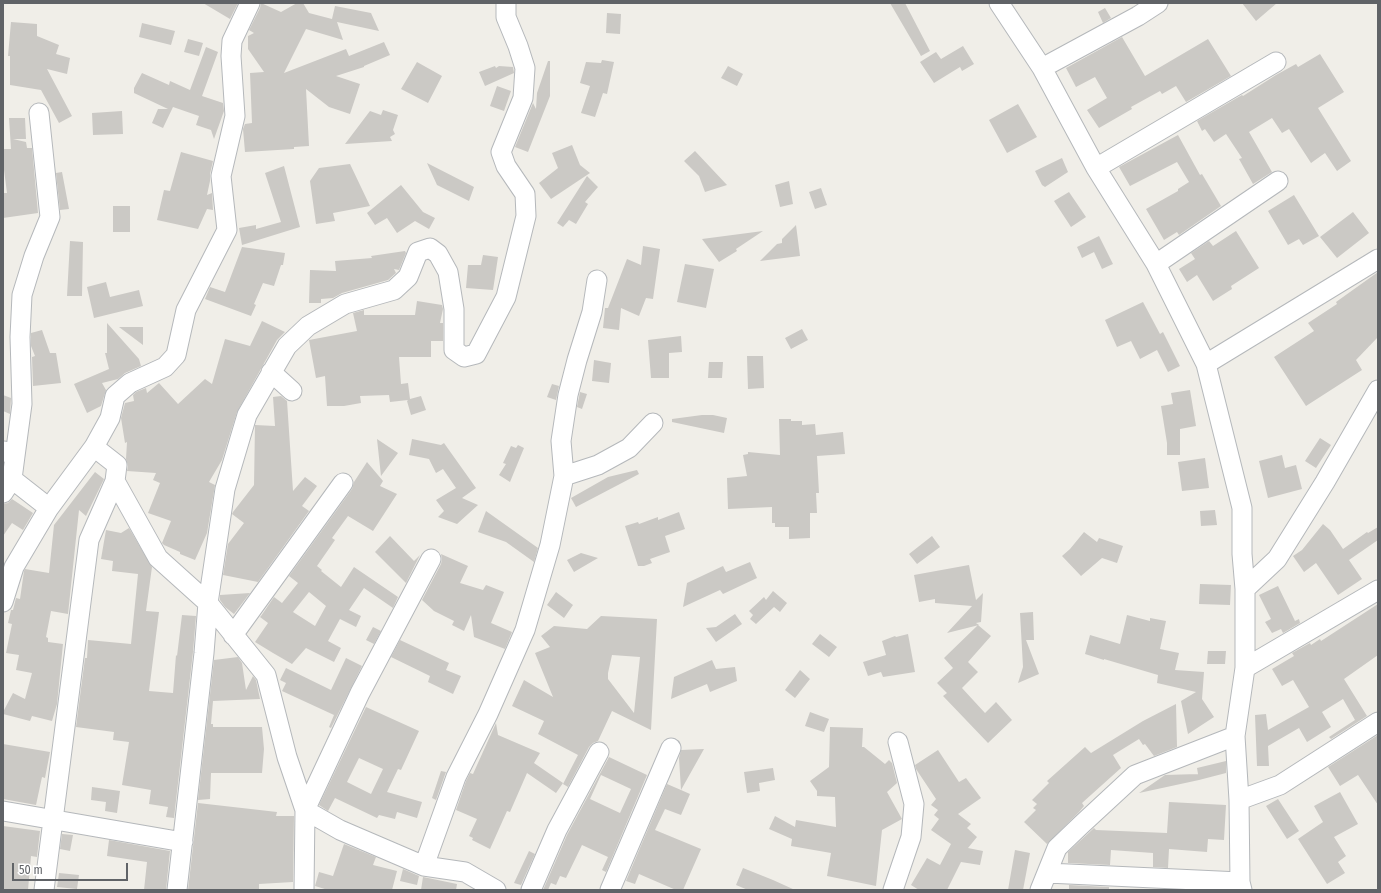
<!DOCTYPE html>
<style>
body{margin:0}
#map{position:relative;width:1381px;height:893px;overflow:hidden;background:#f0eee8;font-family:"Fira Sans Condensed",sans-serif}
canvas{display:block}
.frame{position:absolute;inset:0;border:4px solid #606367;pointer-events:none}
.scale{position:absolute;left:12px;top:863px;width:116px;height:18px;box-sizing:border-box;border:2px solid #606367;border-top:0;padding-left:5px;font-size:12px;line-height:14px;white-space:nowrap;color:#606367;-webkit-text-stroke:3px #fff;paint-order:stroke}
</style>
<div id="map">
<canvas width="1381" height="893"></canvas>
<div class="frame"></div>
<div class="scale">50 m</div>
</div>
<script>
const ctx = document.querySelector('canvas').getContext('2d');
ctx.lineJoin = 'round';
function paint(path, color) {
  ctx.fillStyle = color;
  ctx.fill(path, 'evenodd');
}
function toPath(rows) {
  const path = new Path2D();
  for (const r of rows) {
    path.moveTo(r[0], r[1]);
    for (let i = 2; i < r.length; i += 2) path.lineTo(r[i], r[i + 1]);
  }
  return path;
}
function trace(path, color, width, dash) {
  ctx.strokeStyle = color;
  ctx.lineWidth = width;
  ctx.lineCap = dash ? 'butt' : 'round';
  ctx.setLineDash(dash || []);
  ctx.stroke(path);
}
const building = toPath([
 [203,3,238,3,230,19],
 [261,3,281,12,297,3,303,3,309,13,332,19,335,6,371,13,379,31,337,22,343,40,306,29,284,73,346,49,349,56,384,42,390,55,364,66,364,67,336,76,360,84,350,114,329,107,306,89,309,146,294,147,294,149,245,152,243,129,245,124,252,123,250,73,264,72,248,49,248,36,254,33,249,30,260,8],
 [890,3,905,3,930,51,921,56],
 [1242,3,1277,3,1256,21],
 [1105,8,1111,18,1103,23,1098,12],
 [607,13,621,14,620,34,606,33],
 [11,22,37,24,37,36,59,45,56,54,70,58,67,74,47,69,72,116,59,123,41,90,10,85,10,56,8,56],
 [142,23,175,31,171,45,139,37],
 [1122,37,1145,76,1208,39,1231,76,1186,102,1176,86,1162,94,1160,91,1131,107,1132,109,1099,128,1087,110,1107,98,1095,77,1076,87,1066,68],
 [188,39,203,43,199,56,184,52],
 [963,46,974,64,962,71,960,67,934,83,920,62,936,52,941,59],
 [206,47,218,52,202,96,223,103,224,111,214,139,211,130,196,125,199,116,173,107,163,128,152,123,158,109,168,109,134,93,134,88,142,73,169,85,170,81,190,90],
 [1320,54,1344,92,1318,108,1351,161,1337,171,1325,153,1311,163,1289,129,1282,133,1272,118,1249,132,1272,172,1253,184,1239,159,1242,158,1226,134,1214,142,1205,129,1202,131,1197,121,1242,95,1243,96,1276,75,1296,64,1298,67],
 [602,60,614,62,607,94,603,93,595,117,581,113,590,86,580,83,586,62,601,63],
 [548,61,550,61,550,96,528,152,515,147,533,103,536,109,537,93],
 [417,62,442,76,428,103,401,89],
 [495,66,496,68,499,66,513,67,514,73,485,86,479,72],
 [728,66,743,74,737,86,721,78],
 [497,86,511,91,504,111,490,106],
 [1018,104,1037,137,1007,153,989,120],
 [383,110,398,115,393,130,395,134,390,137,392,141,345,144,370,111,381,115],
 [122,111,123,134,93,135,92,113],
 [9,118,25,118,26,139,13,139,26,142,27,148,32,148,38,213,3,218,3,193,7,193,3,162,3,149,11,149],
 [1178,135,1200,175,1202,174,1221,206,1179,235,1177,232,1164,240,1146,209,1178,191,1178,189,1189,182,1177,162,1130,186,1119,167],
 [572,145,580,165,590,173,551,199,539,183,558,168,552,153],
 [695,151,727,185,705,192,699,176,684,161],
 [181,152,213,161,210,174,210,181,207,195,212,193,213,210,207,209,198,229,157,220,164,190,170,191],
 [1062,158,1068,172,1045,187,1042,185,1035,171],
 [427,163,474,187,469,201,437,185],
 [350,164,370,206,333,213,335,221,316,224,310,181,319,168],
 [284,166,300,227,242,245,239,228,256,225,256,229,281,222,265,173],
 [62,172,69,209,60,210,56,173],
 [587,176,598,187,585,202,588,204,576,224,569,220,563,227,557,223],
 [789,181,793,204,780,207,775,185],
 [401,185,423,212,435,218,429,229,415,221,397,233,387,218,375,225,367,213],
 [821,188,827,205,815,209,809,192],
 [1069,192,1086,217,1071,227,1054,201],
 [1294,195,1319,236,1303,245,1299,239,1288,245,1268,211],
 [113,206,130,206,130,232,113,232],
 [1353,212,1369,233,1337,258,1320,237],
 [796,225,800,256,760,261,777,244,782,243,782,239],
 [763,231,736,249,737,251,719,262,702,239],
 [1236,231,1259,268,1231,286,1232,289,1213,301,1197,275,1187,282,1179,269,1195,259,1191,253,1209,241,1213,246],
 [1099,236,1113,264,1102,269,1094,252,1082,258,1077,247],
 [70,241,83,242,82,296,67,296],
 [643,246,660,249,653,299,646,298,639,316,621,308,619,330,603,328,605,308,608,308,627,259,641,265],
 [242,247,285,253,283,265,281,265,274,286,263,283,254,304,256,305,251,316,205,299,210,287,225,292],
 [405,251,406,253,399,270,394,269,396,273,388,280,342,293,333,298,321,299,321,303,309,303,310,270,336,271,335,261,372,258,371,256],
 [483,255,498,257,493,290,466,288,468,265,481,265],
 [685,264,714,269,706,308,677,302],
 [1378,272,1378,337,1356,360,1362,370,1306,406,1274,357,1314,331,1308,323,1337,304,1336,302],
 [106,282,110,297,139,290,143,306,94,318,87,287],
 [417,301,442,305,443,309,440,323,443,323,443,341,431,341,431,357,399,357,401,384,408,383,410,399,421,396,426,410,411,415,407,401,408,400,390,402,389,395,360,396,361,403,344,406,327,406,325,376,316,378,309,340,357,331,353,313,364,310,364,315,415,315],
 [1143,302,1160,334,1163,332,1180,366,1168,372,1157,350,1140,359,1131,341,1117,347,1105,320],
 [262,321,285,332,277,340,237,412,222,460,209,482,215,485,207,533,195,560,180,554,180,552,164,545,162,543,171,521,148,513,160,483,153,480,156,473,127,471,128,466,126,459,127,442,125,443,121,418,125,403,134,401,133,395,136,392,146,388,147,393,159,383,178,404,205,379,212,384,225,339,250,346],
 [107,323,139,359,141,366,125,373,118,379,102,383,106,390,101,406,87,413,74,384,109,369,105,353,107,353],
 [119,327,143,327,143,345],
 [802,329,808,340,791,349,785,338],
 [42,330,50,353,56,353,61,383,33,386,32,357,35,356,31,346,31,333],
 [681,336,682,352,669,353,669,378,651,378,648,340],
 [747,356,763,356,764,388,748,389],
 [594,360,611,363,609,383,592,381],
 [709,362,723,362,722,378,708,378],
 [552,384,559,386,556,400,547,397],
 [1190,390,1196,426,1180,429,1180,455,1167,455,1167,443,1161,406,1173,404,1171,393],
 [580,392,587,394,582,409,577,407],
 [3,395,11,398,10,414,3,411],
 [281,396,287,401,293,491,305,477,317,486,302,506,309,511,258,582,223,575,228,544,244,523,232,514,233,512,254,485,255,425,275,426,273,397],
 [702,415,713,415,727,418,724,433,672,422,672,419],
 [779,419,791,419,791,421,802,421,802,425,815,424,816,435,843,432,845,454,817,456,819,493,816,493,817,513,810,513,810,538,789,539,789,527,775,527,775,523,772,523,772,507,728,509,727,478,747,476,743,455,748,454,748,452,780,455],
 [1320,438,1331,445,1316,468,1305,461],
 [377,439,398,453,381,476],
 [412,439,441,445,444,443,476,488,462,498,478,505,457,524,438,517,444,511,436,500,456,488,443,469,436,473,429,459,409,455],
 [518,445,524,448,510,482,499,475,506,464,503,463,511,446,516,448],
 [1282,455,1285,468,1296,465,1302,489,1268,498,1259,461],
 [1205,458,1209,488,1182,491,1178,462],
 [367,462,383,481,380,486,397,494,373,531,348,516,332,538,335,540,317,566,322,570,321,571,341,587,354,567,398,597,393,608,364,588,349,610,361,616,356,627,340,619,328,641,341,648,334,662,306,648,292,664,273,653,255,642,268,623,260,617,261,616,274,597,282,603,298,583,289,576,352,489,354,482],
 [309,592,326,606,315,626,293,612],
 [637,470,639,474,576,507,571,498,608,477],
 [95,472,104,479,86,516,79,510,68,614,51,611,46,637,48,638,48,642,63,644,57,704,52,721,32,716,30,721,3,714,3,712,13,693,25,699,32,673,16,670,19,655,6,653,12,624,8,623,11,610,13,610,16,598,20,599,24,571,25,569,49,573,54,525],
 [12,499,33,513,23,530,12,523,3,536,3,504,8,503],
 [1215,510,1217,525,1201,526,1200,511],
 [486,511,538,548,534,562,506,542,478,532],
 [679,512,685,529,665,536,670,552,650,559,652,563,644,566,638,566,625,526,638,522,639,524,658,517,658,520],
 [1323,524,1330,530,1343,549,1367,532,1368,533,1378,527,1378,540,1349,560,1362,579,1338,595,1316,563,1304,572,1293,556,1302,550],
 [129,528,152,567,146,611,159,612,149,691,173,693,176,655,177,656,182,615,196,616,193,652,174,818,166,817,168,807,149,804,151,790,122,785,129,742,113,740,114,732,76,727,85,658,87,658,88,640,131,644,138,574,112,571,113,561,101,559,106,530,121,533],
 [1084,532,1097,542,1099,538,1123,546,1117,563,1102,558,1081,576,1062,556,1070,549],
 [390,536,414,561,420,555,406,583,375,552],
 [932,536,940,547,917,564,909,554],
 [581,553,598,558,574,572,567,560],
 [441,554,468,566,460,583,483,590,486,585,504,592,491,623,512,632,505,649,474,637,471,615,464,631,452,625,454,621,434,611,422,600,441,564,442,559],
 [750,562,757,578,723,594,720,590,683,607,687,583,723,566,726,572],
 [969,565,976,600,983,593,981,622,976,623,979,625,947,633,972,606,935,603,935,599,919,602,914,575],
 [1200,584,1231,585,1230,605,1199,604],
 [1278,586,1295,621,1299,619,1300,623,1283,633,1281,629,1272,633,1265,622,1271,619,1259,595],
 [773,591,787,603,780,612,774,607,756,624,750,619,753,615,749,611,764,597,766,600],
 [556,592,573,605,564,618,547,605],
 [250,593,234,614,225,607,220,600,220,595],
 [1378,604,1378,655,1344,679,1367,716,1331,739,1329,737,1355,720,1343,699,1322,712,1331,727,1307,742,1299,728,1268,746,1269,766,1257,766,1255,715,1266,714,1268,730,1309,707,1293,680,1282,686,1272,669,1294,656,1292,653,1310,643,1311,645,1320,639,1321,641],
 [1033,612,1034,640,1026,640,1039,674,1018,683,1023,667,1020,613],
 [735,614,742,624,716,642,706,628,716,627],
 [1127,615,1150,621,1150,618,1166,621,1160,649,1179,653,1175,670,1204,672,1202,699,1214,717,1188,734,1181,701,1196,692,1157,683,1158,675,1104,659,1104,660,1085,654,1090,635,1120,644],
 [601,616,657,619,651,730,612,711,598,741,593,743,589,747,568,787,563,784,578,755,538,734,544,721,512,706,524,680,553,697,535,653,550,647,541,636,554,626,587,629],
 [612,655,640,657,634,713,608,679,608,673],
 [978,625,991,636,968,662,978,672,962,688,985,713,996,702,1012,720,988,743,943,696,947,693,937,683,953,668,944,658],
 [373,627,381,631,374,644,366,640],
 [820,634,837,647,829,657,812,644],
 [908,634,915,672,883,677,881,672,868,676,863,662,886,655,882,641,895,636,896,637],
 [400,640,449,663,446,670,461,676,453,694,428,682,430,676,391,657],
 [1208,651,1226,651,1225,664,1207,664],
 [238,657,242,663,246,690,253,676,256,680,260,699,213,701,211,724,213,724,213,727,262,727,264,749,262,773,211,773,210,799,198,800,214,660],
 [346,658,362,666,331,728,329,727,334,715,282,691,286,683,280,680,286,668,331,690],
 [712,660,716,669,735,667,737,681,710,692,707,684,671,699,674,677],
 [800,670,810,679,795,698,785,690],
 [1176,704,1177,747,1154,756,1145,744,1143,745,1139,739,1113,755,1121,768,1082,803,1084,806,1079,812,1047,844,1024,822,1036,810,1033,808,1037,804,1032,800,1049,783,1047,781,1085,747,1091,753,1143,721],
 [366,707,419,731,401,770,398,769,387,792,422,802,417,818,397,812,395,819,379,815,377,818,335,798,328,811,319,805],
 [359,758,383,769,371,794,347,782],
 [810,712,829,719,824,732,805,726],
 [496,723,498,735,540,753,534,763,563,783,556,793,527,773,510,812,507,811,490,849,472,840,473,838,469,836,477,819,456,810,466,781,470,773,473,774],
 [830,727,863,728,862,747,864,747,885,764,889,760,892,763,897,783,887,792,902,819,882,830,876,886,827,876,831,853,791,846,792,839,769,829,775,816,795,827,796,820,836,827,835,797,817,796,817,791,810,781,829,767],
 [1378,735,1378,805,1358,775,1340,786,1328,767],
 [3,744,50,752,45,778,42,777,36,805,3,799],
 [704,749,681,790,690,794,681,815,665,809,655,830,701,849,683,890,676,890,639,874,635,884,626,881,667,784,681,790,679,758,681,750],
 [938,750,959,782,966,778,981,798,958,814,971,824,967,828,977,837,968,848,983,851,980,865,961,862,947,890,919,890,911,885,927,858,940,865,951,844,931,830,939,819,934,815,938,810,931,805,936,799,916,769,915,765],
 [609,757,647,775,606,872,602,870,608,857,582,845,566,878,560,876,556,885,551,883,548,890,543,890,567,835],
 [601,775,631,789,620,813,590,799],
 [1226,761,1226,773,1199,780,1197,768],
 [773,768,775,780,759,783,760,791,747,793,744,772],
 [441,771,446,772,436,800,432,798],
 [1198,774,1199,780,1139,793,1165,775],
 [92,787,120,791,117,813,105,811,106,802,91,800],
 [1340,792,1358,824,1334,837,1346,856,1338,862,1345,873,1327,884,1298,839,1323,822,1314,806],
 [1278,799,1299,831,1287,839,1266,806],
 [1169,802,1226,805,1224,840,1208,839,1207,852,1169,849,1168,868,1153,867,1153,853,1111,850,1110,865,1068,863,1068,852,1094,828,1096,830,1167,833],
 [198,803,277,812,276,816,294,816,293,882,259,884,259,890,188,890],
 [3,826,40,831,37,857,31,856,28,890,3,890],
 [62,834,73,835,70,851,60,849],
 [109,840,170,851,166,890,144,890,147,862,107,856],
 [344,844,376,857,373,865,397,871,392,890,328,890,315,886,319,872,333,876],
 [1015,850,1030,853,1023,890,1008,890],
 [529,851,535,854,521,885,514,883],
 [743,868,773,880,795,890,748,890,736,885],
 [403,869,419,876,417,885,400,881],
 [59,873,79,875,77,889,57,887],
 [423,877,457,884,456,890,421,890],
 [1069,885,1109,887,1109,890,1069,890]
]);
const minor = toPath([
 [999,3,1042,68,1096,168,1156,264,1206,364,1242,508,1242,554,1245,589,1245,668,1235,736,1239,800,1240,882,1242,890],
 [1042,68,1138,16,1158,3],
 [1096,168,1276,62],
 [1156,264,1278,181],
 [1206,364,1378,259],
 [271,372,292,391],
 [94,447,117,465,115,481,158,558,208,603,266,675,287,757,305,810,304,890],
 [4,451,15,456,12,479,49,508],
 [15,456,22,404,20,337,22,295,34,256,50,217,39,113],
 [564,476,598,465,629,448,653,423],
 [3,493,12,479],
 [1245,589,1277,559,1325,482,1378,390],
 [3,602,14,567,49,508,94,447,110,418,115,396,130,383,165,367,176,355,186,310,227,230,221,176,235,116,231,56,232,41,250,3],
 [233,635,343,483],
 [1245,668,1378,590],
 [1239,800,1280,785,1378,722],
 [305,810,360,693,431,559],
 [305,810,340,830,424,866,465,872,496,890],
 [3,811,183,842],
 [424,866,456,777,488,714,525,630,550,545,564,476,561,441,568,395,577,360,592,312,597,280],
 [1047,873,1240,882],
 [44,890,89,540,115,481],
 [177,890,204,653,208,603,225,489,247,415,287,346,308,326,345,304,394,290,408,277,418,252,430,248,438,254,448,272,454,309,454,350,464,357,476,354,506,297,526,216,525,194,506,166,501,152,523,98,525,68,518,46,506,17,506,3],
 [531,890,557,830,599,752],
 [610,890,671,748],
 [893,890,911,837,914,804,898,742],
 [1040,890,1057,848,1081,825,1135,775,1235,736]
]);
paint(building, '#cbc9c5');
trace(minor, '#b5b8bb', 21);
trace(minor, '#fff', 19);
</script>
